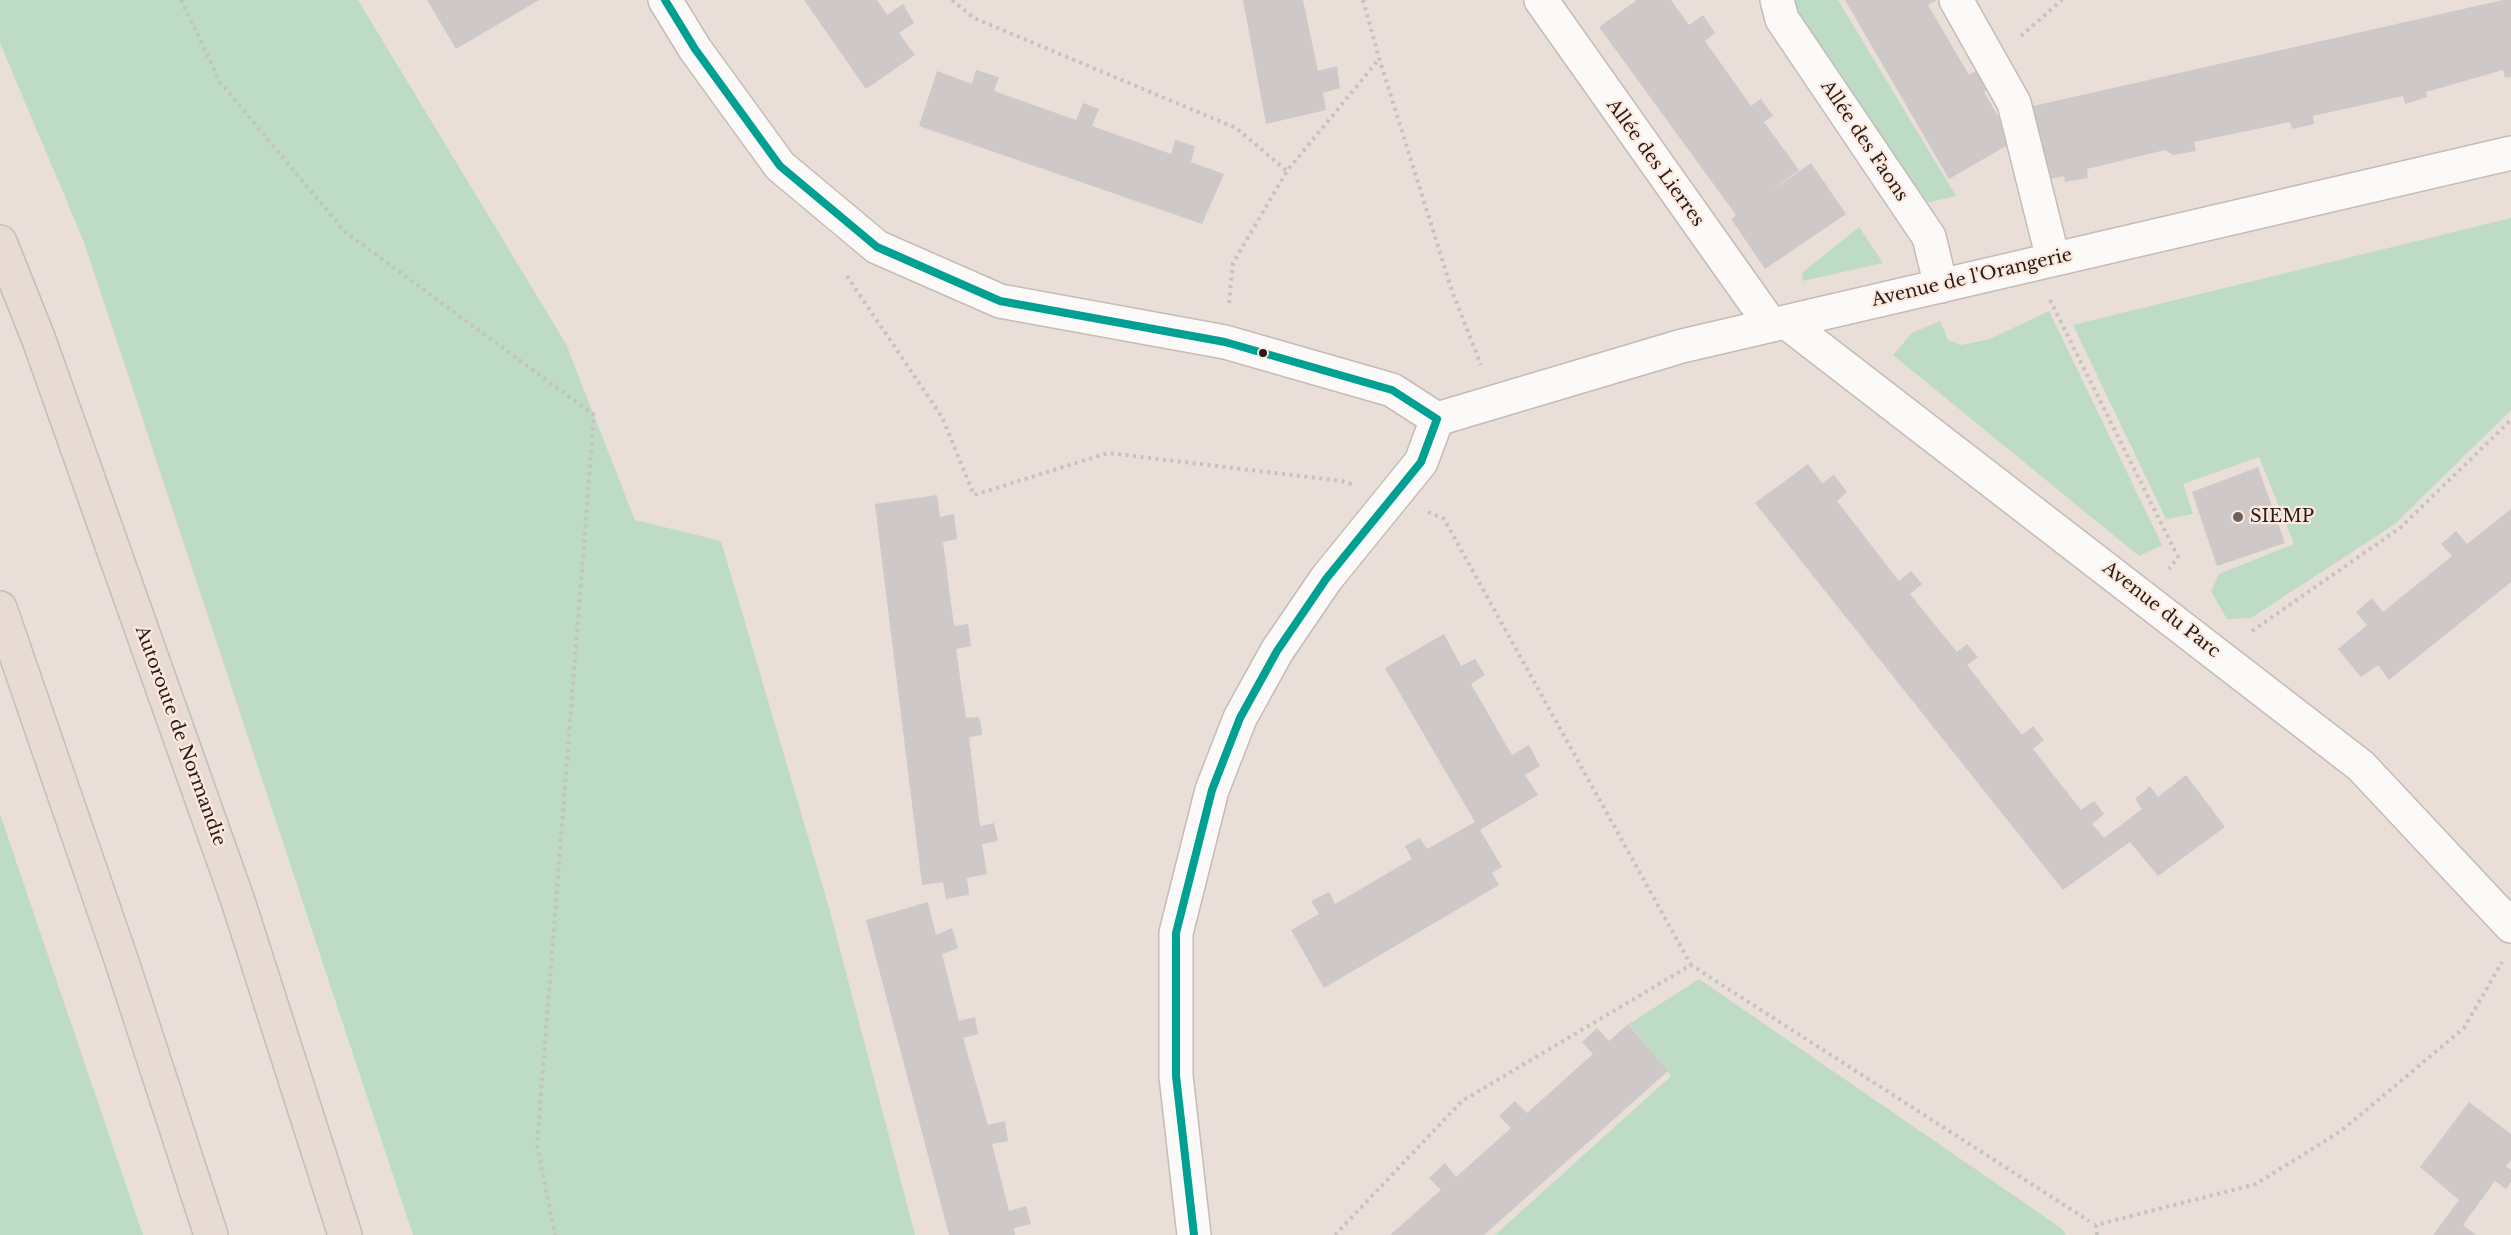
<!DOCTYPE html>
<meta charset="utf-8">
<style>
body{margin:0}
canvas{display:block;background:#eaded8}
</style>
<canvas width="2511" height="1235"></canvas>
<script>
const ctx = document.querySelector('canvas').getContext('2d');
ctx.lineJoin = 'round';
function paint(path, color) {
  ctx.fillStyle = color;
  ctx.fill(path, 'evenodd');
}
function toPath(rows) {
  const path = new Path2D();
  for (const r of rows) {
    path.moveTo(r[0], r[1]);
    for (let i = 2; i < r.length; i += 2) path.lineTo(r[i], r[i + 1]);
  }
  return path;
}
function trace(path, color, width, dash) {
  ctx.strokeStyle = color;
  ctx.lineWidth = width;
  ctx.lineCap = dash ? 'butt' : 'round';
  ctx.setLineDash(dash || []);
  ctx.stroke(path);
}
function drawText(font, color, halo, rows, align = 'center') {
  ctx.font = font + ' "Libre Baskerville",serif';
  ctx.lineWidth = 4.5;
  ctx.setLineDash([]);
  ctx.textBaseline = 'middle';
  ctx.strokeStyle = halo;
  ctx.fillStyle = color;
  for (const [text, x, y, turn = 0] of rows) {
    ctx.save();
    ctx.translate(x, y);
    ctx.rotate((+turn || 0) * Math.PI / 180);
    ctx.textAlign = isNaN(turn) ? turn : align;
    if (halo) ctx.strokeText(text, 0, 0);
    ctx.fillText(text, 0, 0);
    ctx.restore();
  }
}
const green = toPath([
 [0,0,358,0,566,344,635,520,721,541,829,908,915,1235,413,1235,84,242,0,43],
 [1789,0,1838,0,1956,196,1922,204],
 [2511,218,2511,410,2395,524,2251,618,2227,619,2211,591,2219,574,2294,544,2259,457,2183,484,2193,514,2166,519,2073,325],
 [1859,227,1883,263,1803,281,1802,273],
 [2049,311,2162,545,2139,556,1893,355,1912,333,1940,321,1948,340,1962,345,1990,339],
 [0,814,143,1235,0,1235],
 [1699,979,2061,1228,2066,1235,1495,1235,1671,1076,1629,1024]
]);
const building = toPath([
 [427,0,539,0,456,49],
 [804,0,877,0,887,15,903,4,914,23,899,33,915,55,866,89],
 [1243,0,1303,0,1318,71,1337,66,1340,88,1323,93,1326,110,1266,124],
 [1637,0,1671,0,1689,25,1703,15,1715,33,1705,41,1751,106,1761,99,1773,116,1764,122,1799,170,1768,193,1811,163,1846,214,1765,269,1731,219,1736,215,1599,27],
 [1845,0,1937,0,1928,5,1969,75,1986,65,1997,84,1984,92,2013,142,1949,179],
 [2503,0,2511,0,2511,77,2505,78,2503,70,2426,92,2427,97,2405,104,2403,96,2313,116,2314,124,2292,129,2290,122,2194,142,2196,151,2173,155,2165,150,2087,169,2088,178,2065,182,2064,176,2037,182,2024,108],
 [976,70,999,77,994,91,1076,120,1083,103,1099,109,1092,126,1171,154,1175,140,1195,146,1191,162,1224,174,1202,224,919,126,937,71,972,84],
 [1808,464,1822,483,1834,475,1847,492,1837,501,1899,581,1911,571,1922,584,1910,594,1957,652,1967,644,1978,657,1967,665,2022,735,2033,726,2044,740,2033,749,2081,810,2094,801,2104,814,2092,824,2104,838,2142,809,2135,799,2150,786,2158,797,2186,775,2225,827,2158,876,2130,842,2063,890,1755,503],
 [2258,467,2285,543,2217,566,2192,492],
 [937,495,940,517,954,514,957,539,943,542,954,626,968,624,971,646,956,649,966,718,979,717,981,725,982,735,969,737,980,826,994,823,998,841,982,844,987,874,967,878,969,895,946,899,943,882,922,885,875,504],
 [2511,509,2511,582,2389,680,2378,665,2361,677,2338,649,2367,625,2356,612,2372,598,2383,612,2452,556,2441,544,2456,531,2467,544],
 [1444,634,1461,666,1475,659,1485,675,1471,684,1512,755,1529,745,1540,766,1525,775,1538,795,1480,830,1502,867,1492,873,1499,885,1324,988,1291,930,1319,914,1311,901,1329,892,1335,904,1412,859,1405,846,1420,838,1427,849,1475,822,1385,668],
 [928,902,936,935,952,928,958,948,942,954,959,1021,975,1017,978,1034,963,1038,988,1125,1005,1121,1008,1141,992,1144,1009,1211,1026,1206,1031,1224,1014,1228,1015,1235,949,1235,866,920],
 [1628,1024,1668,1071,1484,1235,1390,1235,1441,1190,1429,1178,1445,1163,1456,1177,1511,1128,1499,1116,1515,1101,1527,1113,1593,1054,1582,1042,1597,1028,1609,1041],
 [2469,1102,2511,1134,2511,1160,2506,1166,2511,1170,2511,1182,2506,1189,2495,1181,2463,1225,2476,1235,2433,1235,2459,1200,2420,1167]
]);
const path = toPath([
 [181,0,220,82,345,232,594,415,537,1145,555,1235],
 [952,0,974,18,1236,128,1287,171],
 [1363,0,1379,58,1452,291,1481,365],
 [2021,36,2062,0],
 [847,276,942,417,974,495,1108,453,1342,481,1354,485],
 [2050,300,2178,557,2169,569],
 [1229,303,1233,263,1287,171,1379,59],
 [1428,512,1444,519,1691,965],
 [2252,631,2400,528,2511,420],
 [1335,1235,1462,1101,1691,965,2089,1221],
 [2097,1235,2096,1225,2256,1184,2341,1131,2464,1028,2502,962]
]);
const street = toPath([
 [665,0,695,49,780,166,877,247,1000,301,1225,342,1392,390,1437,419],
 [1541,0,1771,325],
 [1777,0,1782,19,1929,237,1941,286],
 [1956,0,2014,103,2053,259],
 [1786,322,2361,766,2511,926],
 [1437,419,1682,346,2511,153],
 [1194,1235,1176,1076,1176,933,1212,790,1240,718,1277,651,1326,579,1421,462,1437,419]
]);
const highway = toPath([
 [0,242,39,340,238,901,345,1235],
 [0,608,122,962,211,1235]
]);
const bus1 = toPath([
 [665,0,695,49,780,166,877,247,1000,301,1225,342,1392,390,1437,419],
 [1194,1235,1176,1076,1176,933,1212,790,1240,718,1277,651,1326,579,1421,462,1437,419]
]);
const markers = [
 [1263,353,5,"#251d19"],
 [2238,517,6,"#6a615c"]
];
const streetNames = [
 ["Allée des Faons",1864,141,56],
 ["Allée des Lierres",1655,163,54],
 ["Avenue de l'Orangerie",1972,278,-13],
 ["Avenue du Parc",2161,610,38],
 ["Autoroute de Normandie",180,736,70]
];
const poiNames = [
 ["SIEMP",2250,517]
];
paint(green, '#bedbc6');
paint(building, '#cec8c9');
trace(street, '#c5bbb7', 36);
trace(highway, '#c4bdba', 36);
trace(path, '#c6c2c0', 4, [3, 4.5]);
trace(street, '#fcfaf9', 33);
trace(highway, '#e8dbd3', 33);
trace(bus1, '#00a092', 8);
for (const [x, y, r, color] of markers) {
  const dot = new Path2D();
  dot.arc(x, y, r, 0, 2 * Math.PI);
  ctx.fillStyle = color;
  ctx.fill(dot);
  trace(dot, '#ffe9de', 2);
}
drawText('18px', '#251d19', '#ffe9de', streetNames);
drawText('18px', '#251d19', '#ffe9de', poiNames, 'left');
</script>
